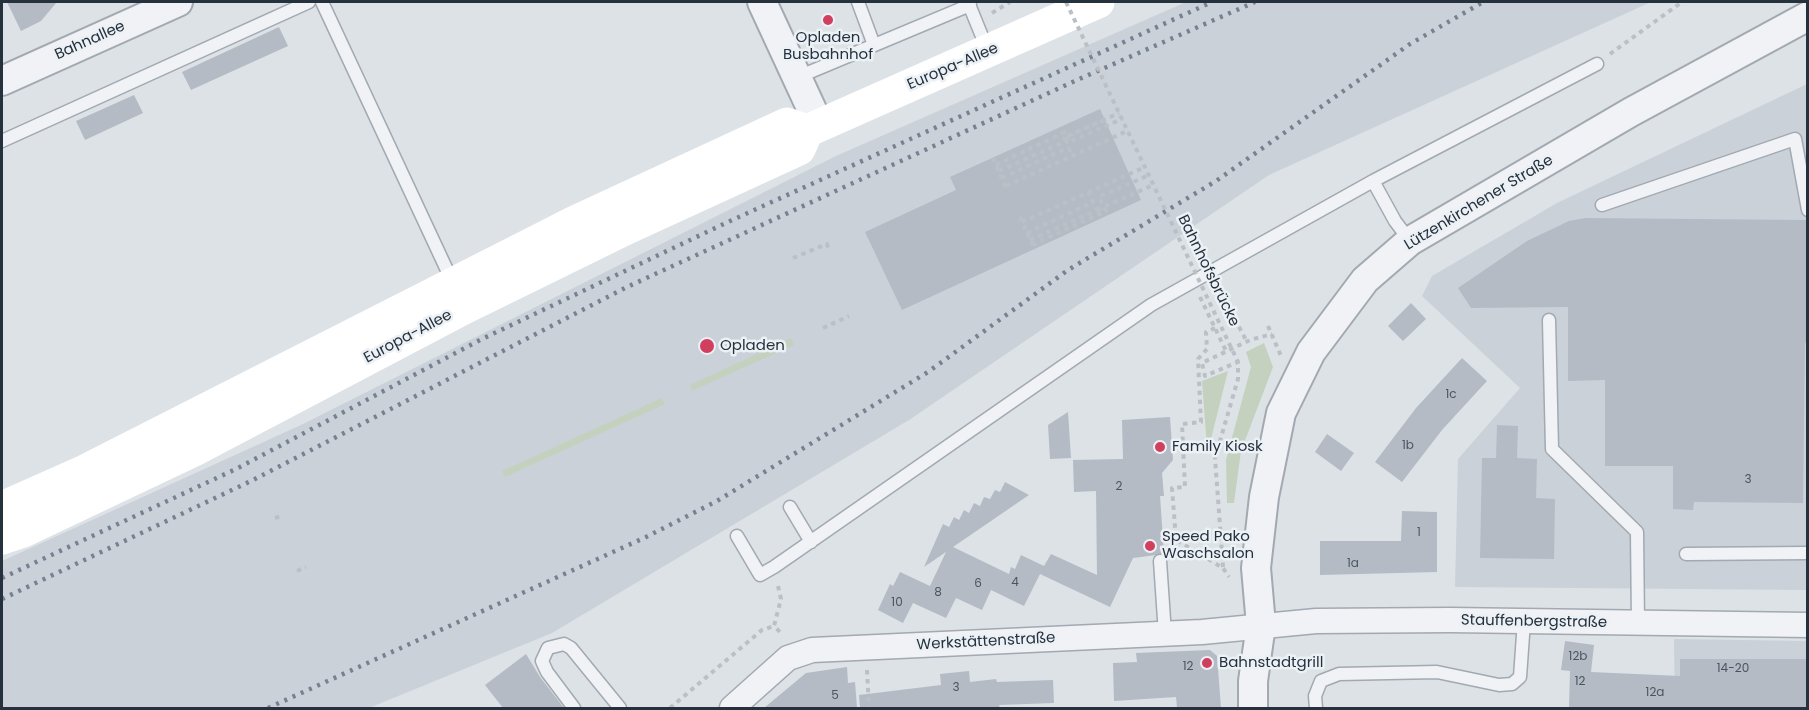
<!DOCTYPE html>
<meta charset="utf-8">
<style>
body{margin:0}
#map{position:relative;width:1809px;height:710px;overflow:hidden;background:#dde2e7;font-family:Poppins,sans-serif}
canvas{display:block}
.frame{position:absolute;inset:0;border:3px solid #26313e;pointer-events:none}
</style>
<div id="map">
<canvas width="1809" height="710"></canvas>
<div class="frame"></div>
</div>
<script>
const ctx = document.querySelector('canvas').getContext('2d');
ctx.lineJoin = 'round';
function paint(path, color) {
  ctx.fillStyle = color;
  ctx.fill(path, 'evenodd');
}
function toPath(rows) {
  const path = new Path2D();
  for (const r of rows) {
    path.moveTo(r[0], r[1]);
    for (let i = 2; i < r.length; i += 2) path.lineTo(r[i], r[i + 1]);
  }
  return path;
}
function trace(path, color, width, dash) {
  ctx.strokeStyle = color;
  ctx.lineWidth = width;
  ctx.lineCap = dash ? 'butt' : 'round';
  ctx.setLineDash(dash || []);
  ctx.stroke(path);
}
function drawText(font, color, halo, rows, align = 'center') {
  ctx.font = font + ' Poppins,sans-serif';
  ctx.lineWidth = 5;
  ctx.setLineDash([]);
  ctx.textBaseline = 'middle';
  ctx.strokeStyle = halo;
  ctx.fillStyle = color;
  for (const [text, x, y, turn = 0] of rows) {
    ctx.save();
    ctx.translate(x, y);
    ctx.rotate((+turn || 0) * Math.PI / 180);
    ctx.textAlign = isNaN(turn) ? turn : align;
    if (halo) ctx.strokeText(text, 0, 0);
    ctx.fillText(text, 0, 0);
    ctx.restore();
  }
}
const built = toPath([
 [1186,2,1651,2,1269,175,909,420,552,633,369,708,2,708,2,561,301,425,836,156],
 [1807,84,1807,590,1455,587,1458,459,1520,388,1422,296,1432,276,1557,203],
 [1674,639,1807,641,1807,708,1675,708]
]);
const green = toPath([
 [791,338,794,345,692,391,690,385],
 [1264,343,1273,367,1241,451,1234,503,1227,503,1226,460,1251,367,1246,352],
 [1228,371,1209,447,1207,447,1202,381],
 [662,398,665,404,505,477,502,471]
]);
const building = toPath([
 [7,2,57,2,41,21,21,31],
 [279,27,288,46,191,90,182,72],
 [134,95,143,113,85,140,76,121],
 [1100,109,1141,200,902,310,865,232,956,190,950,177],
 [1585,218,1806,220,1808,337,1805,344,1803,503,1694,502,1693,510,1673,509,1673,466,1605,466,1605,380,1568,381,1568,307,1471,308,1458,288,1527,241,1569,221],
 [1411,303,1426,319,1403,341,1388,326],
 [1462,358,1487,381,1442,430,1402,482,1375,462,1416,408],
 [1068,412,1071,458,1050,459,1048,425],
 [1170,417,1173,460,1162,473,1164,496,1160,496,1164,554,1133,558,1110,607,1040,574,1024,606,991,590,982,610,956,598,946,618,913,603,903,623,878,610,890,584,893,586,900,572,930,586,946,552,924,567,943,524,949,527,954,517,959,520,964,510,969,513,974,503,980,506,984,497,990,499,995,490,1000,492,1005,482,1029,495,953,547,1009,574,1011,567,1015,569,1021,555,1044,566,1051,554,1097,575,1096,491,1074,492,1073,460,1123,459,1122,420],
 [1497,425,1518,426,1517,458,1537,459,1536,498,1555,499,1554,559,1480,558,1482,458,1496,458],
 [1327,434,1354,453,1341,471,1315,452],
 [1402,511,1437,512,1437,572,1320,575,1320,541,1401,541],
 [1565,641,1594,645,1591,672,1680,676,1680,659,1808,659,1808,708,1569,708,1570,671,1561,670],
 [1210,650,1217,656,1221,708,1177,708,1176,697,1114,701,1113,663,1137,662,1136,653],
 [526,654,540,677,564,708,503,708,485,685],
 [847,667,848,683,855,682,857,708,764,708,806,673],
 [969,671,970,682,996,679,997,682,1053,680,1054,703,999,705,1000,708,860,708,859,695,941,685,940,674]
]);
const path = toPath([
 [992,13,1010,2],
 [1610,54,1682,2],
 [1067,136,1105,120],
 [993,158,1007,190],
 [996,165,1065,132,1069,142,1122,119],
 [999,171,1066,141,1072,155],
 [1002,178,1069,147],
 [1006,186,1127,131],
 [1020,217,1035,250],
 [1022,222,1145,167],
 [1027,233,1093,202],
 [1030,240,1097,210,1088,192],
 [1032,245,1106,211,1099,197,1149,175],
 [793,258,827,244,828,248],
 [1218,287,1247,342],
 [1200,297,1227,353],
 [1268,326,1281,356],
 [823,328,849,316],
 [1215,328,1206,332,1207,349,1198,359,1201,422,1182,424,1185,487,1172,488,1176,540,1223,568,1229,577],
 [275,518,281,516],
 [1223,567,1215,458,1238,379,1238,362,1205,376,1202,363,1250,340,1272,334],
 [297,571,306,567],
 [778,586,781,599,774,626,782,634],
 [867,670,869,708],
 [670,708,762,630,774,626]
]);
const service = toPath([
 [322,2,453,283],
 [858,2,874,45],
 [968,2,988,51],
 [798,77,970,5],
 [2,141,309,2],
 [1373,181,1395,221,1410,241],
 [1602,205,1795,139,1808,210],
 [1549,320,1552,449,1637,532,1638,624],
 [790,507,811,542],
 [737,536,760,575,774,567,1151,305,1373,181,1597,64],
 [1686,554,1808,553],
 [1160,561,1165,634],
 [574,708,547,672,542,661,548,648,564,644,571,648,620,708],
 [1316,708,1315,696,1321,681,1339,674,1437,672,1499,685,1512,684,1520,677,1524,621]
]);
const minor = toPath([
 [732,708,788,658,812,650,1202,632,1316,621,1450,620,1808,625]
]);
const tertiary = toPath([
 [762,2,819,125],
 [2,81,178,2],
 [1253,708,1253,681,1261,625,1256,568,1264,497,1281,413,1311,352,1365,280,1410,241,1631,112,1808,16]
]);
const secondary = toPath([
 [2,508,85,471,575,222,787,124,807,131],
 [2,538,23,531,198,448,464,308,627,228,799,149,807,131,1098,2]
]);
const rail = toPath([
 [2,578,236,469,482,339,730,221,1212,2],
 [2,599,251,481,627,287,1077,80,1255,2],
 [268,708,644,538,717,501,928,372,1068,270,1216,181,1410,44,1483,2]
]);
const pathBridge = toPath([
 [1066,2,1238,362],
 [1066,141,1064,138,1119,113],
 [1097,210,1153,185]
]);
const markers = [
 [828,20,6,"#d03f5e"],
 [707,346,8,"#d03f5e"],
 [1160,447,6,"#d03f5e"],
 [1150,546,6,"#d03f5e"],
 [1207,663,6,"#d03f5e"]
];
const numberNames = [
 ["1c",1451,395],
 ["1b",1408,446],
 ["3",1748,480],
 ["2",1119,487],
 ["1",1419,533],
 ["1a",1353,564],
 ["4",1015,583],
 ["6",978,584],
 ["8",938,593],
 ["10",897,603],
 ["12b",1578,657],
 ["12",1188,667],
 ["14-20",1733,669],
 ["12",1580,682],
 ["3",956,688],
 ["12a",1655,693],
 ["5",835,696]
];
const poiNames = [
 ["Opladen",828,38,"center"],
 ["Busbahnhof",828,55,"center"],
 ["Opladen",720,346],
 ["Family Kiosk",1172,447],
 ["Speed Pako",1162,537],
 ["Waschsalon",1162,554],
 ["Bahnstadtgrill",1219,663]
];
const streetNames = [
 ["Bahnallee",90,41,-24],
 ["Europa-Allee",953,67,-23],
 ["Lützenkirchener Straße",1479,203,-31],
 ["Bahnhofsbrücke",1208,271,64],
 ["Europa-Allee",408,337,-28],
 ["Stauffenbergstraße",1534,622,1],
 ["Werkstättenstraße",986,642,-3]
];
paint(built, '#cbd1d9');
paint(green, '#c4d1be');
paint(building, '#b4bbc4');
trace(service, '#a2a9b1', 15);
trace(minor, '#a2a9b1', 27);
trace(tertiary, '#a2a9b1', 32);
trace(path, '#bbc0c6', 4, [4.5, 4.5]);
trace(service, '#f0f2f6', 12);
trace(minor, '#f0f2f6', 24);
trace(tertiary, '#f0f2f6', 28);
trace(secondary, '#fff', 33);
trace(rail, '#768291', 4.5, [3, 6]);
trace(pathBridge, '#bbc0c6', 4, [4.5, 4.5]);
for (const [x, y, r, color] of markers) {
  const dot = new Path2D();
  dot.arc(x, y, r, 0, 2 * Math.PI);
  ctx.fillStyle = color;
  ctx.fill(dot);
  trace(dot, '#ecf1f5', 2);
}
drawText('12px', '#4a5460', null, numberNames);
drawText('15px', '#26313e', '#ecf1f5', poiNames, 'left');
drawText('15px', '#26313e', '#ecf1f5', streetNames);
</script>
